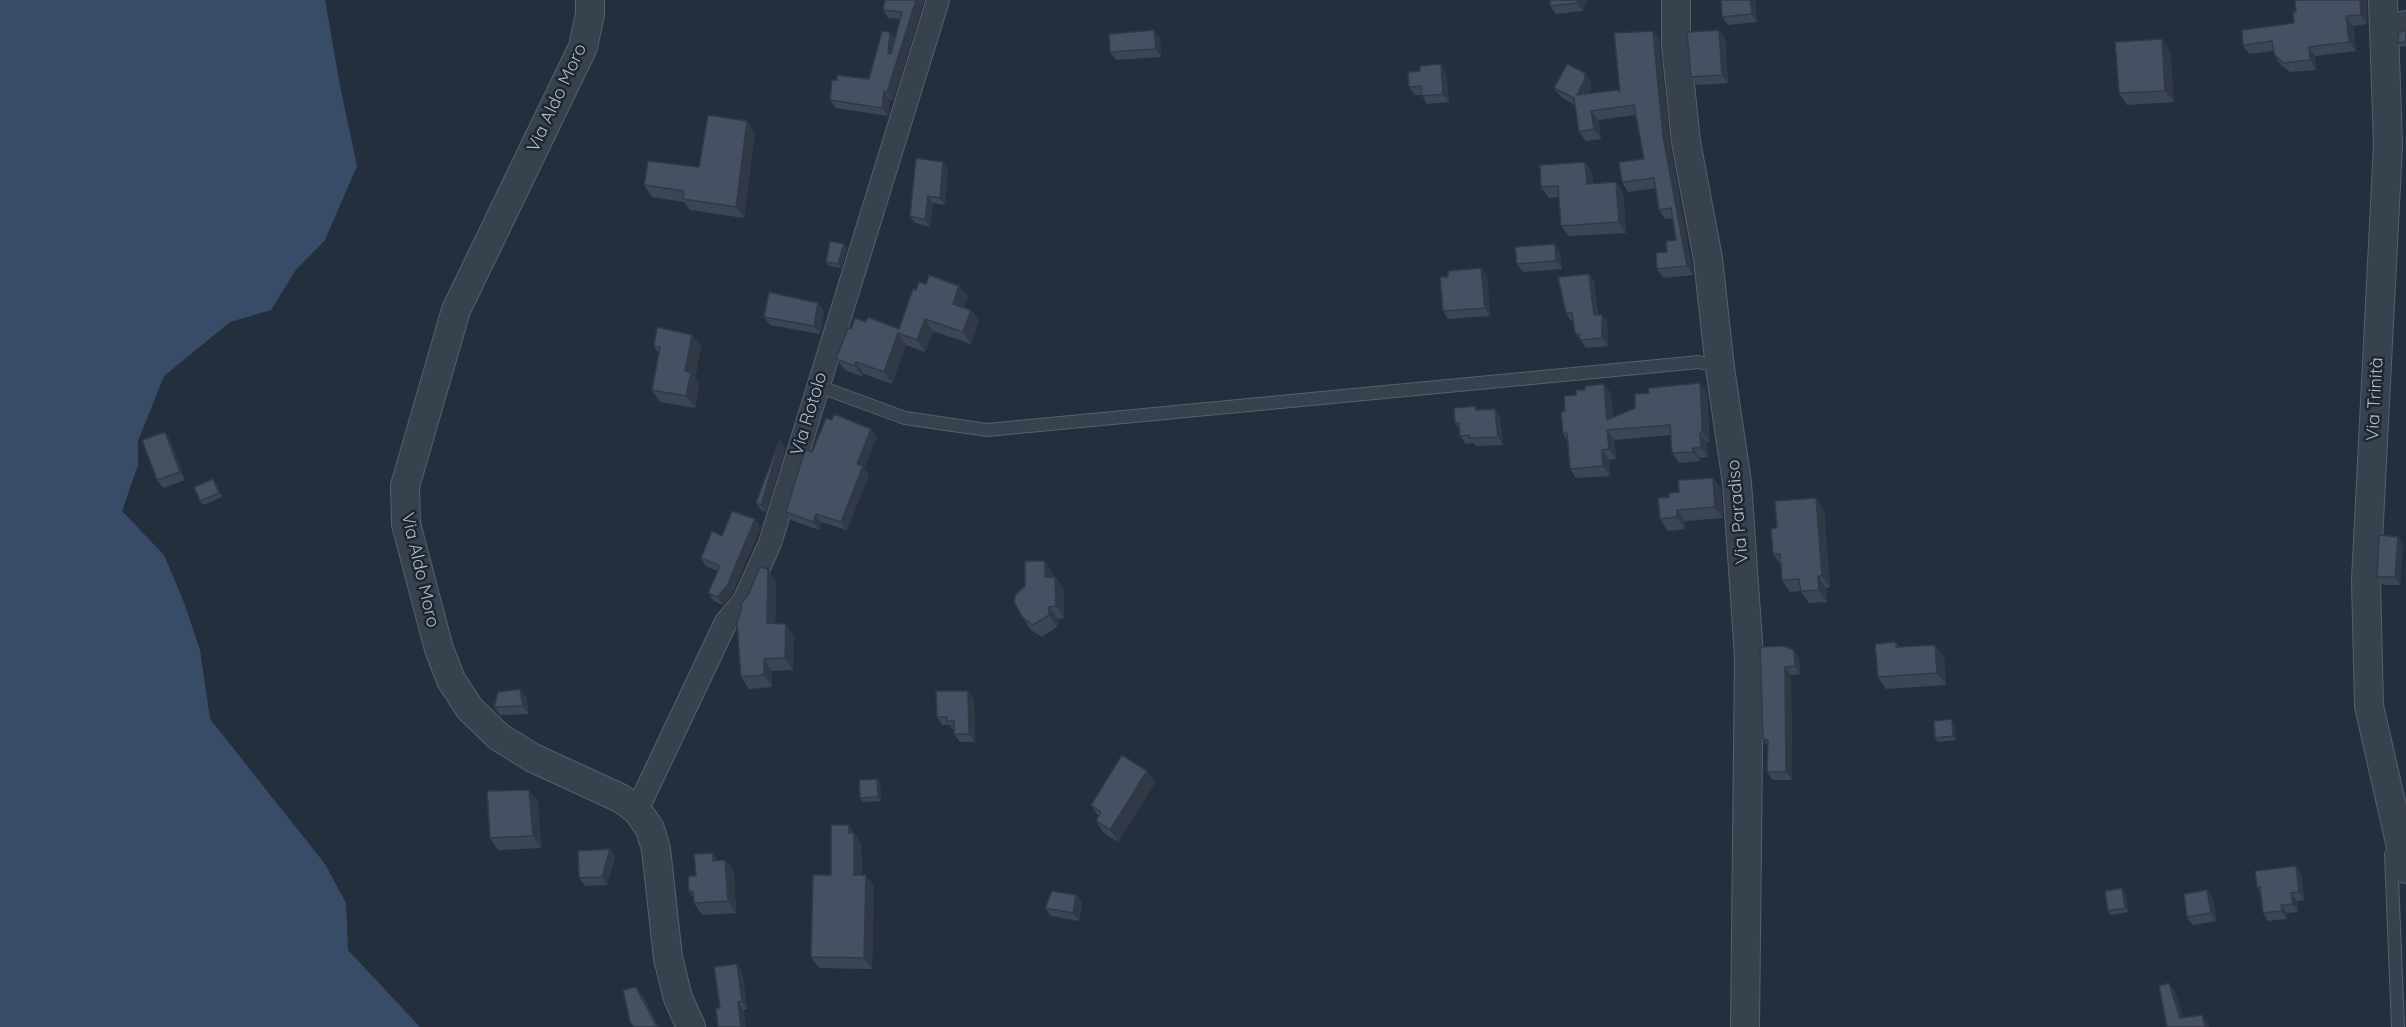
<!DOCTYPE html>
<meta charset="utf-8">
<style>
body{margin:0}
canvas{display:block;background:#242f3e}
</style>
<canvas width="2406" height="1027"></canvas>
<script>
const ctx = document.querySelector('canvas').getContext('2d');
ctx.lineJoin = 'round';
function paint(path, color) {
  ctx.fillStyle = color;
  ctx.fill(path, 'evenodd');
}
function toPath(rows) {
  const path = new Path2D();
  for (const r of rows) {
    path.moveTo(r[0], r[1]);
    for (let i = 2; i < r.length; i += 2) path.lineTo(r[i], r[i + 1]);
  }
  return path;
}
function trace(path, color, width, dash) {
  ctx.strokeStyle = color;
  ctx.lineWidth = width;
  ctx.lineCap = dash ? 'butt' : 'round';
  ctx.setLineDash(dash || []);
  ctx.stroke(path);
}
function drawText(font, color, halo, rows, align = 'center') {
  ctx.font = font + ' Quicksand,sans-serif';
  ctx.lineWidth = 5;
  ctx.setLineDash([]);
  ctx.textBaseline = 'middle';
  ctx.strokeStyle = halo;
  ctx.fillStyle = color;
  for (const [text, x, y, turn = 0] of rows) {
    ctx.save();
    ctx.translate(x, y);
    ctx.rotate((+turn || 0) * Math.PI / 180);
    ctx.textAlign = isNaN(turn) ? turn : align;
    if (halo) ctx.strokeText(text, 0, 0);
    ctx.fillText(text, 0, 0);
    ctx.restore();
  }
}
const water = toPath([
 [0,0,325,0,340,86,357,166,325,240,295,271,271,310,230,322,164,376,138,441,138,465,122,511,164,555,183,600,200,650,210,719,325,864,346,903,348,950,420,1027,0,1027]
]);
const service = toPath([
 [818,386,905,418,987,430,1699,362,1719,367],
 [2391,854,2398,1027]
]);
const minor = toPath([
 [2385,26,2406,22],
 [637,810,726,622,744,601,770,543,938,0]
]);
const tertiary = toPath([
 [590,0,590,14,583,47,456,310,405,486,406,524,439,649,451,680,470,709,499,737,533,758,620,798,637,810,650,829,656,849,668,958,678,998,691,1027],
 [1676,0,1676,45,1686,142,1708,259,1720,368,1737,483,1749,656,1745,1027],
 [2383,0,2388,145,2366,580,2369,706,2406,869]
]);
const wall = toPath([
 [885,0,924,0,893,100,890,99,888,116,836,108,830,100,869,79,895,39,900,19,888,18,883,10],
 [1755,0,1757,22,1728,25,1722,17],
 [2295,0,2367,0,2367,24,2353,26,2356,51,2315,56,2316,70,2290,72,2280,64,2274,54,2273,51,2249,54,2243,45,2294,23,2296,12],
 [1587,1,1583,11,1556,14,1550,6],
 [2406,30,2406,46,2401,47,2398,43],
 [1653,31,1659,40,1670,145,1693,275,1664,278,1657,269,1676,240,1672,218,1665,219,1659,210,1656,188,1628,192,1622,182,1644,159,1635,115,1598,120,1601,139,1586,141,1579,132,1575,105,1561,97,1554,88,1585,73,1591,83,1591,89,1589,93,1620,92],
 [1160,38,1161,57,1116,60,1110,52],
 [1725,38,1728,83,1697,85,1691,77],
 [2170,51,2174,102,2127,105,2119,93],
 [1446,72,1449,102,1427,104,1422,95,1415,95,1409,87],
 [755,132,744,218,690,210,684,202,652,197,644,185,699,167],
 [1585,162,1592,172,1593,184,1616,182,1623,193,1626,233,1569,236,1561,226,1559,197,1549,198,1541,187],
 [948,169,945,205,933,203,930,227,915,223,910,216],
 [847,248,841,268,829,266,826,262],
 [1560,252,1562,269,1523,272,1517,264],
 [1481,268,1487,276,1490,316,1448,319,1443,311,1448,277],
 [1589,274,1594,282,1598,315,1602,315,1607,322,1608,346,1586,348,1575,333,1573,321,1571,321,1566,313],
 [926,284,959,286,968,297,964,307,971,310,979,321,971,344,933,331,925,352,906,345,892,384,864,374,863,377,845,370,836,359,851,329,866,322,899,329,916,290],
 [824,311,820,334,770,325,764,317],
 [692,335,701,346,695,378,699,384,695,408,660,402,652,390,659,354,654,346],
 [1700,383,1707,393,1709,430,1709,442,1706,442,1708,457,1700,458,1700,461,1679,463,1672,453,1670,435,1614,440,1616,459,1609,460,1610,476,1576,478,1570,469,1567,440,1563,434,1565,411,1585,390,1604,384,1611,394,1613,417,1635,408,1649,393],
 [1478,409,1495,409,1500,417,1503,445,1476,446,1474,443,1466,444,1460,436,1460,430,1455,423],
 [832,420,871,429,877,437,864,468,869,474,847,530,821,522,819,530,791,520,786,512,812,452],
 [165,432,170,440,185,480,163,488,157,480],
 [780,441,785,448,766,512,761,510,756,503],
 [1713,478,1721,489,1723,518,1685,521,1685,529,1668,531,1660,519,1669,497,1679,492],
 [216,483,222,497,203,505,200,501],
 [1824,510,1830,587,1826,588,1827,602,1809,603,1800,591,1790,592,1782,580,1781,565,1773,554,1777,528],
 [761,527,732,594,723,605,714,601,708,593,718,571,706,566,701,558,722,536],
 [2398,537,2403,545,2400,585,2383,585,2377,577],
 [1053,573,1053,577,1055,577,1064,588,1064,618,1058,619,1057,627,1042,637,1031,630,1023,618],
 [776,581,775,623,794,636,793,670,772,671,772,687,749,689,741,677,742,607,740,605],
 [1896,642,1899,647,1944,657,1946,685,1886,689,1878,677],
 [1760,647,1794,650,1799,658,1800,674,1791,675,1792,780,1773,780,1767,772,1768,746,1763,739],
 [520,689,526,697,529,714,500,715,494,707],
 [974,699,975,742,960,742,954,734,954,729,952,729,950,725,942,725,937,717],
 [1954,723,1956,740,1938,742,1935,738],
 [1147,771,1155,783,1118,842,1104,833,1096,821,1099,817,1091,805],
 [880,783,881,801,863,802,860,798],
 [538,801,541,848,498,850,490,838],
 [856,836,861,844,862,875,866,875,874,887,872,969,819,968,811,957,831,875],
 [615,857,607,885,585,886,579,878],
 [725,860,734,872,736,913,702,915,694,903,694,898,689,892,696,876,718,861],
 [2301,874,2304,900,2297,901,2298,912,2287,913,2287,919,2268,921,2263,913,2260,892,2257,887],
 [2125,892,2128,912,2111,915,2108,911],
 [1076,895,1082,903,1079,921,1051,916,1045,908],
 [2213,898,2216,921,2193,925,2187,917],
 [742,972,747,1009,743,1010,746,1027,718,1027,720,1008]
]);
const shadedWall = toPath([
 [916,0,924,0,893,100,887,92],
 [1578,0,1587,0,1583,11,1577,3],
 [1750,0,1755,0,1757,22,1752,14],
 [2360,0,2367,0,2367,24,2361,15],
 [2346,16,2353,26,2356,51,2349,42],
 [1154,30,1160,38,1161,57,1156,49],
 [1719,30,1725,38,1728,83,1722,75],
 [1653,31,1659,40,1670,145,1693,275,1687,266,1663,136],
 [890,32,896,40,894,61,888,53],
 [2162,39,2170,51,2174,102,2165,91],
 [2309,47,2315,56,2316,70,2310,60],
 [1441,64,1446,72,1449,102,1443,94],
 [1585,73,1591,83,1591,89,1583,104,1577,95],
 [884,91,890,99,888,116,882,108],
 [1591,111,1598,120,1601,139,1594,129],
 [747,121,755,132,744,218,736,207],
 [943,162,948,169,945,205,940,198],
 [1585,162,1592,172,1594,195,1587,184],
 [1616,182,1623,193,1626,233,1619,222],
 [928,196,933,203,930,227,925,220],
 [844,244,847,248,841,268,838,264],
 [1555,244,1560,252,1562,269,1556,261],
 [1481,268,1487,276,1490,316,1485,308],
 [1589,274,1594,282,1599,323,1594,315],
 [959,286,968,297,961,315,953,304],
 [818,303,824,311,820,334,814,326],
 [971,310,979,321,971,344,963,332],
 [1602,315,1607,322,1608,346,1602,338],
 [925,319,933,331,925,352,917,340],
 [898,333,906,345,892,384,884,372],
 [692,335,701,346,695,378,699,384,695,408,686,396,685,371],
 [856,362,864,374,863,377,855,366],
 [1700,383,1707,393,1709,442,1702,432],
 [1604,384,1611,394,1614,430,1607,420],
 [1495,409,1500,417,1503,445,1498,437],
 [871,429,877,437,864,468,869,474,847,530,841,522,857,464],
 [1607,430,1614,440,1616,459,1609,449],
 [165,432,170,440,185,480,180,472],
 [1700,432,1706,442,1708,457,1701,448],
 [780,441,785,448,766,512,761,505],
 [1693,448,1700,458,1700,461,1693,452],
 [1602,450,1609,460,1610,476,1603,466],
 [1713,478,1721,489,1723,518,1715,507],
 [1816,498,1824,510,1830,587,1822,576],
 [1677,510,1685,521,1685,529,1677,517],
 [816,514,821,522,819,530,813,522],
 [755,519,761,527,732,594,723,605,717,597],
 [2398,537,2403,545,2400,585,2395,577],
 [1045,561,1053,573,1054,589,1045,577],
 [768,569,776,581,775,635,767,623],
 [1818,576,1826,588,1827,602,1819,590],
 [1055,577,1064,588,1064,618,1056,606],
 [1049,607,1058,619,1057,627,1049,615],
 [786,624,794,636,793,670,785,658],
 [1935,645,1944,657,1946,685,1937,673],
 [1794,650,1799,658,1800,674,1795,666],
 [764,659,772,671,772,687,764,675],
 [1785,667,1791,675,1792,780,1786,772],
 [520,689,526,697,529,714,523,706],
 [968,691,974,699,975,742,969,734],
 [1952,719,1954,723,1956,740,1953,736],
 [1147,771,1155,783,1118,842,1110,830],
 [877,779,880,783,881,801,878,797],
 [529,790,538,801,541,848,533,836],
 [849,825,861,844,862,886,854,875,849,833],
 [610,849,615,857,607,885,602,877],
 [713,853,721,865,713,861],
 [725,860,734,872,736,913,728,901],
 [2296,866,2301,874,2304,900,2299,892],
 [866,875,874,887,872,969,864,958],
 [2122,888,2125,892,2128,912,2125,908],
 [2207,890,2213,898,2216,921,2211,913],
 [2291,893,2297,901,2298,912,2293,904],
 [1076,895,1082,903,1079,921,1073,913],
 [2281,905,2287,913,2287,919,2282,911],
 [737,964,742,972,747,1009,742,1001],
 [2169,983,2175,991,2186,1026,2180,1018],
 [636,987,645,999,659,1027,657,1027],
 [738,1002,743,1010,746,1027,741,1027],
 [2202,1015,2208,1023,2209,1027,2205,1027]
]);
const building = toPath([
 [885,0,916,0,887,92,884,91,882,108,830,100,832,80,837,80,837,75,869,79,882,31,890,32,888,53,891,54,902,12,883,10,885,0],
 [1550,0,1578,0,1577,3,1550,6,1550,0],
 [1721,0,1750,0,1752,14,1722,17,1721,0],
 [2295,0,2360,0,2361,15,2346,16,2349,42,2309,47,2310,60,2283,63,2274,54,2272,41,2243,45,2242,30,2294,23,2293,12,2296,12,2295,0],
 [1154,30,1156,49,1110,52,1109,34,1154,30],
 [1719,30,1722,75,1691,77,1687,32,1719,30],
 [2406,30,2406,42,2398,43,2398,33,2406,30],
 [1653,31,1663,136,1687,266,1657,269,1656,253,1667,252,1666,241,1676,240,1671,208,1659,210,1654,178,1622,182,1619,162,1644,159,1634,105,1591,111,1594,129,1579,132,1574,98,1554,88,1567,64,1585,73,1585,79,1577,95,1617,90,1620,92,1614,33,1653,31],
 [2162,39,2165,91,2119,93,2115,42,2162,39],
 [1441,64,1443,94,1422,96,1421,86,1409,87,1408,72,1420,71,1420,66,1441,64],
 [708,115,747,121,736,207,683,199,684,191,644,185,648,161,699,167,708,115],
 [916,158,943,162,940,198,928,196,925,220,910,216,916,158],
 [1585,162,1587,184,1616,182,1619,222,1561,226,1558,186,1541,187,1540,165,1585,162],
 [830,241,844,244,838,264,826,262,830,241],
 [1555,244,1556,261,1517,264,1515,247,1555,244],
 [1481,268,1485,308,1443,311,1440,277,1448,277,1448,271,1481,268],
 [1589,274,1594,315,1602,315,1602,338,1580,340,1579,334,1575,333,1572,313,1566,313,1558,277,1589,274],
 [929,275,959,286,953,304,971,310,963,332,925,319,917,340,898,333,884,372,856,362,855,366,836,359,848,328,851,329,855,318,866,322,868,317,899,329,913,289,916,290,919,282,926,284,929,275],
 [769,292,818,303,814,326,764,317,769,292],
 [657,327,692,335,685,371,691,373,686,396,652,390,660,347,654,346,657,327],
 [1700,383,1702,420,1702,432,1700,432,1701,448,1693,448,1693,452,1672,453,1670,425,1607,430,1609,449,1602,450,1603,466,1570,469,1567,433,1563,434,1561,412,1565,411,1564,396,1576,395,1576,390,1585,390,1585,386,1604,384,1607,420,1635,408,1635,394,1649,393,1648,388,1700,383],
 [1475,406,1476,410,1495,409,1498,437,1470,438,1470,435,1460,436,1459,423,1455,423,1454,408,1475,406],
 [834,414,871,429,857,464,863,466,841,522,816,514,813,522,786,512,805,449,812,452,826,418,832,420,834,414],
 [165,432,180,472,157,480,142,440,165,432],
 [779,441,780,441,761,505,756,503,779,441],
 [1713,478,1715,507,1677,510,1677,517,1660,519,1658,498,1669,497,1669,493,1679,492,1678,480,1713,478],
 [213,479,219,493,200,501,194,487,213,479],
 [1816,498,1822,576,1818,576,1819,590,1801,591,1799,579,1782,580,1780,554,1773,554,1771,528,1777,528,1775,501,1816,498],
 [732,511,755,519,727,586,717,597,708,593,720,566,701,558,712,531,722,536,732,511],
 [2379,535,2398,537,2395,577,2377,577,2379,535],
 [1025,561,1045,561,1045,577,1055,577,1056,606,1049,607,1049,615,1033,625,1023,618,1014,602,1016,594,1025,586,1025,561],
 [760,567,768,569,767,623,786,624,785,658,764,659,764,675,741,677,737,623,742,606,740,605,748,595,760,567],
 [1896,642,1896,647,1935,645,1937,673,1878,677,1875,644,1896,642],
 [1784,646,1794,650,1795,666,1785,667,1786,772,1767,772,1768,740,1763,739,1760,647,1784,646],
 [520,689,523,706,494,707,498,692,520,689],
 [936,691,968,691,969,734,954,734,954,721,947,721,947,717,937,717,936,691],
 [1952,719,1953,736,1935,738,1934,721,1952,719],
 [1122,755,1147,771,1110,830,1096,821,1101,812,1091,805,1122,755],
 [877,779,878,797,860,798,859,780,877,779],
 [529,790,533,836,490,838,487,791,529,790],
 [831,825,849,825,849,833,854,833,854,875,866,875,864,958,811,957,813,875,831,875,831,825],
 [610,849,602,877,579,878,578,851,610,849],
 [713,853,713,861,725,860,728,901,694,903,693,891,689,892,688,876,696,876,694,854,713,853],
 [2296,866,2299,892,2291,893,2293,904,2281,905,2282,911,2263,913,2260,887,2257,887,2255,871,2296,866],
 [2122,888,2125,908,2108,911,2105,891,2122,888],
 [2207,890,2211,913,2187,917,2184,894,2207,890],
 [1052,891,1076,895,1073,913,1045,908,1052,891],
 [737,964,742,1001,738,1002,741,1027,718,1027,716,1008,720,1008,714,967,737,964],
 [2169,983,2180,1018,2202,1015,2205,1027,2167,1027,2159,986,2169,983],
 [636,987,657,1027,634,1027,630,1022,623,990,636,987]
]);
const streetNames = [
 ["Via Aldo Moro",557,98,-65],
 ["Via Trinità",2375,399,-87],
 ["Via Rotolo",809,414,-73],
 ["Via Paradiso",1738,512,-95],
 ["Via Aldo Moro",420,570,77]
];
paint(water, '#394c67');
trace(service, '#565f6c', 14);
trace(minor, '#565f6c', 24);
trace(tertiary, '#565f6c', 30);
trace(service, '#38414e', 12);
trace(minor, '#38414e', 22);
trace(tertiary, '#38414e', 28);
paint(wall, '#3b4654');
paint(shadedWall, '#303945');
paint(building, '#455162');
trace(building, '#303945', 1.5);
drawText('18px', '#b4bcc9', '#1d2633', streetNames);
</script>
